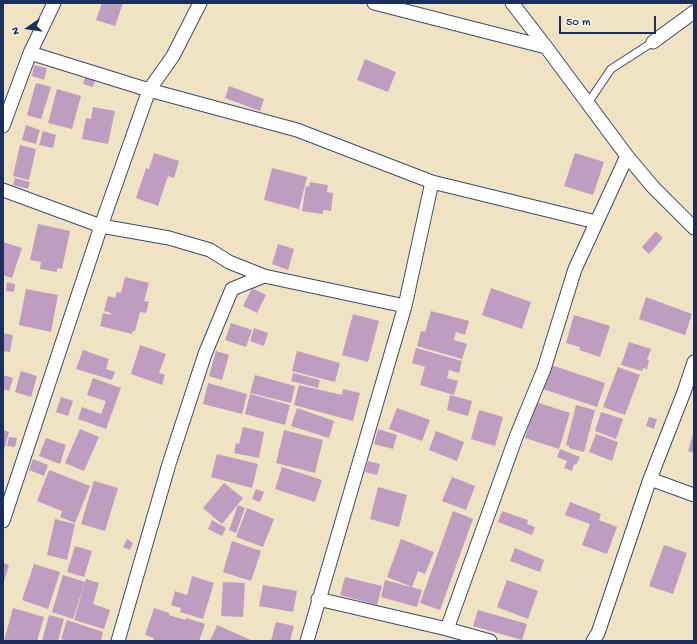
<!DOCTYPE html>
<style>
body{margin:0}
#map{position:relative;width:697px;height:644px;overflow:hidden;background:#efe3c4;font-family:"Gochi Hand",sans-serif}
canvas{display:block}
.frame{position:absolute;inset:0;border:4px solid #1b2f5e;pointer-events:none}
.north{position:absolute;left:8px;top:8px;width:40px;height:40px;-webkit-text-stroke:3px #fcf5e5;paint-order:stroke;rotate:257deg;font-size:11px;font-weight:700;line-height:16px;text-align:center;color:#1b2f5e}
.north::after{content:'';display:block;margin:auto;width:14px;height:18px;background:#1b2f5e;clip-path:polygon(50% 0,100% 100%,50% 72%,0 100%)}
.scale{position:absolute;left:559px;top:16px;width:97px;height:18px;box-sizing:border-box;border:2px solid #1b2f5e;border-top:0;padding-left:5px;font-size:12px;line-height:14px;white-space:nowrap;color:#1b2f5e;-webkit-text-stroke:3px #fcf5e5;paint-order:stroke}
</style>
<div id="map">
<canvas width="697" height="644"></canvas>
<div class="frame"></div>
<div class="north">N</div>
<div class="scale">50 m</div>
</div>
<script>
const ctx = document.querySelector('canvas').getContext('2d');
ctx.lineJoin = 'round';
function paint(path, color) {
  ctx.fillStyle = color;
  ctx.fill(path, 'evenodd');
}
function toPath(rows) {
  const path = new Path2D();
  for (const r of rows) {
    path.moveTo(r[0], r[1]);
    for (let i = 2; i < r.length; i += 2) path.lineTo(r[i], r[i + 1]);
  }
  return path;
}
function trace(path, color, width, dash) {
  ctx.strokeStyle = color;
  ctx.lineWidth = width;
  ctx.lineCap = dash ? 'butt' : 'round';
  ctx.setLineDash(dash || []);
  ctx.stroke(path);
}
const building = toPath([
 [102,3,123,3,115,26,96,20],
 [365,59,396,72,388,92,357,80],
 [34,65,47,68,44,80,32,76],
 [86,74,96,77,93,87,83,84],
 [36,83,51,87,41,119,27,115],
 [229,86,264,99,260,111,225,98],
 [57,89,81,96,72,129,48,123],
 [93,107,115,111,108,144,82,139,86,118,91,119],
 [26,125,40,130,36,144,22,140],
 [43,131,56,135,53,148,39,145],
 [20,145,36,149,29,180,13,176],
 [154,153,179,161,174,178,168,176,158,206,136,198,146,168,149,169],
 [575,153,604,162,593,195,564,186],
 [272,168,307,177,299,209,264,200],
 [15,178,30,182,28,189,13,185],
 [310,182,328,185,327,192,333,193,331,211,323,210,323,214,302,211,306,186,309,187],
 [38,224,70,231,62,269,57,268,57,272,40,269,41,262,30,260],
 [656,231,663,238,649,254,642,247],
 [3,242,22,248,12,278,3,275],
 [278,244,294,249,288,270,272,264],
 [125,277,149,283,144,301,149,302,146,313,140,312,135,331,133,331,132,334,100,326,103,313,110,315,111,313,104,311,108,296,115,298,117,292,121,293],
 [7,282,15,284,14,292,6,291],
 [252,288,266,295,257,313,243,306],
 [491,288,531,302,522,329,482,315],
 [26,289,58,295,51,332,19,325],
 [646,297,692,314,685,335,639,319],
 [431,311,469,321,465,335,456,332,454,340,467,344,462,359,417,346,421,331,425,332],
 [353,314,379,321,368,362,342,355],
 [574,315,610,326,600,357,579,350,580,347,566,343],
 [231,323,252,330,246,347,225,340],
 [254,328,268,333,264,346,250,341],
 [3,333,13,335,10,352,3,351],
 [629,342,651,349,647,360,649,360,647,369,643,368,642,371,621,365],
 [140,345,166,354,159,373,165,375,162,385,131,374],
 [416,348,462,361,459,373,449,370,447,378,458,381,454,395,420,385,425,367,412,363],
 [83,350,109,359,106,369,115,372,112,380,76,369],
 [216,351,229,355,222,380,209,376],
 [297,351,340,363,335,382,292,371],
 [551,365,605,383,597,407,543,389],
 [618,367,640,375,625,415,603,407],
 [21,371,37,376,31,397,15,392],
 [293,373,320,380,318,388,291,381],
 [3,375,13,378,9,391,3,389],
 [255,375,295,386,291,403,250,393],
 [93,378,121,388,106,429,78,419,82,407,101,414,106,401,87,395],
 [208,383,247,394,242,414,203,404],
 [299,385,342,395,343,389,360,393,353,421,294,405],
 [250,394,290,405,285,425,245,414],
 [450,395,472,401,468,416,447,410],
 [61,397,73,401,68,416,56,412],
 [536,402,570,413,559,449,525,438],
 [576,405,595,410,584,452,569,448,569,446,566,445],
 [297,408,334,421,329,438,291,426],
 [397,408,430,420,422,441,389,429],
 [479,410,503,417,495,446,471,439],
 [601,412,623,419,616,439,595,431],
 [649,417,657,419,654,429,646,426],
 [243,427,264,432,259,458,234,453,236,443,239,444],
 [80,429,99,437,84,471,65,463],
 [378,429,397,435,393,449,374,444],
 [3,430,9,432,3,454],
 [284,430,323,440,315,473,276,463],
 [694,430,694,453,688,451],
 [436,431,464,442,457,461,429,450],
 [596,434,618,442,612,461,589,452],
 [9,437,17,438,15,447,7,446],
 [46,438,66,445,60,464,39,456],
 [560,449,580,457,576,465,574,464,572,471,564,468,567,461,557,457],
 [217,454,258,464,252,488,211,477],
 [33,459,48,465,44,476,29,470],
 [368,461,380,464,377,475,365,472],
 [282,467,322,480,315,502,275,489],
 [49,470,90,486,75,523,60,517,62,511,37,501],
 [452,477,475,486,466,510,442,501],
 [94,481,118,488,105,531,81,524],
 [224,483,243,498,222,524,203,508],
 [378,487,407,495,399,527,370,519],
 [256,489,264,492,260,502,252,499],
 [570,502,601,514,599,520,617,527,607,554,582,545,590,524,565,515],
 [238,505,245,508,236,533,229,530],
 [247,508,274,519,263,547,236,537],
 [453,511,473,519,440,610,420,603],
 [502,511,528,520,527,524,535,527,532,535,498,522],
 [55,519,75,524,67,560,47,555],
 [212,520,226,528,222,536,208,529],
 [127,539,133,543,130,550,123,547],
 [401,539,434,552,425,574,418,571,412,587,387,577],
 [232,541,261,551,251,581,223,572],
 [664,545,687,553,673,594,649,586],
 [75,546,92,551,84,577,67,572],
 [515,548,544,560,540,572,510,561],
 [3,563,9,565,3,584],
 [34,564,60,572,48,609,22,600],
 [63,575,85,582,73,619,52,612],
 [192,576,214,583,203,619,180,612,181,608,171,605,175,591,187,595],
 [345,577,382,586,377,605,340,595],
 [86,579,99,583,93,604,110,610,104,629,74,620],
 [385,580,422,590,417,607,381,597],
 [507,580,538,591,528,619,497,607],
 [223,582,245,583,243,617,221,616],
 [263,585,297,591,293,612,259,606],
 [13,608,44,617,37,641,4,641],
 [154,608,169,613,169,615,185,620,186,618,205,624,199,641,153,641,154,638,145,635],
 [478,610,527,624,522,640,473,626],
 [49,615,64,619,58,641,42,641],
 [67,620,103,632,101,641,67,641,61,639],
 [276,622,294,626,290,641,271,641],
 [217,625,253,641,210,641]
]);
const service = toPath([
 [588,103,611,69,653,42]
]);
const minor = toPath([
 [374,3,546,47],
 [512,3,546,47,627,156,653,187,694,228],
 [653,42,694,12],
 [30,53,149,90,297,130,432,182,596,222],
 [3,126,30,53,54,3],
 [3,190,101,226,169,238,210,250,229,262,264,276,405,306],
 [650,479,694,495],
 [3,521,101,226,149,90,173,56,200,3],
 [318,599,447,629,490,641],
 [447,629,516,437,544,369,575,269,627,156],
 [118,641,169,464,205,354,232,289,264,276],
 [307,641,405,306,432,182],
 [593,641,598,633,650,479,684,392,694,362]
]);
paint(building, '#be9dc1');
trace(service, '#3b4a6d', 9);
trace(minor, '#3b4a6d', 15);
trace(service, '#fff', 7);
trace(minor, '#fff', 13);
</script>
